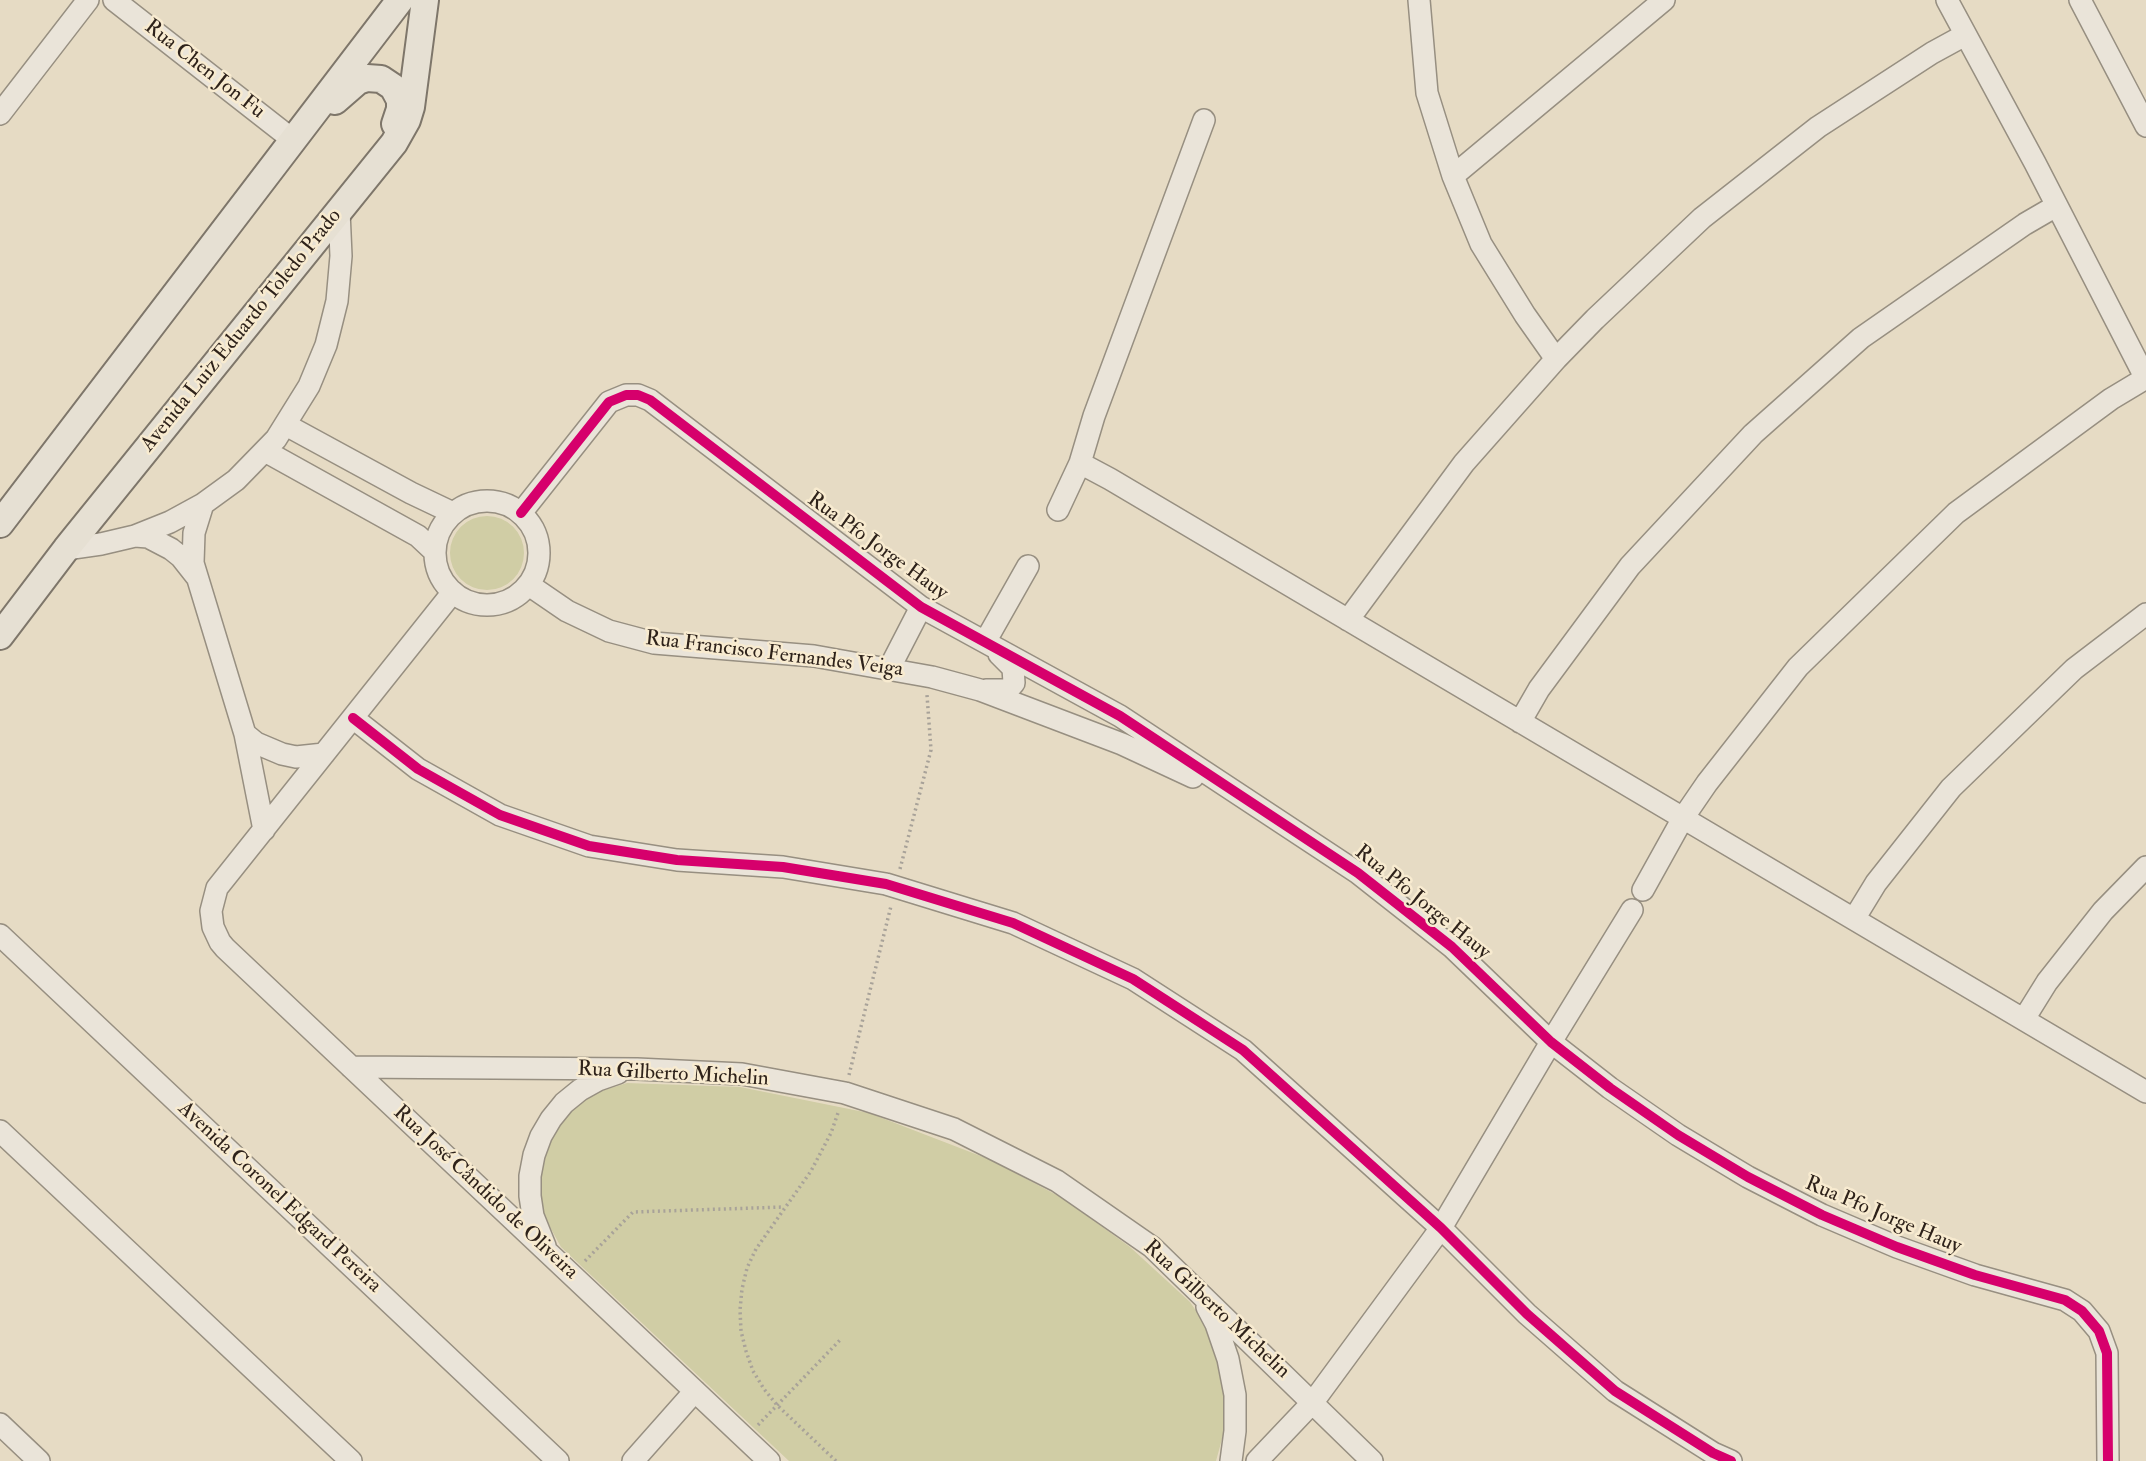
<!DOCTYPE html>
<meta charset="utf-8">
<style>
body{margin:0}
canvas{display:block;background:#e6dbc4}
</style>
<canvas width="2146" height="1461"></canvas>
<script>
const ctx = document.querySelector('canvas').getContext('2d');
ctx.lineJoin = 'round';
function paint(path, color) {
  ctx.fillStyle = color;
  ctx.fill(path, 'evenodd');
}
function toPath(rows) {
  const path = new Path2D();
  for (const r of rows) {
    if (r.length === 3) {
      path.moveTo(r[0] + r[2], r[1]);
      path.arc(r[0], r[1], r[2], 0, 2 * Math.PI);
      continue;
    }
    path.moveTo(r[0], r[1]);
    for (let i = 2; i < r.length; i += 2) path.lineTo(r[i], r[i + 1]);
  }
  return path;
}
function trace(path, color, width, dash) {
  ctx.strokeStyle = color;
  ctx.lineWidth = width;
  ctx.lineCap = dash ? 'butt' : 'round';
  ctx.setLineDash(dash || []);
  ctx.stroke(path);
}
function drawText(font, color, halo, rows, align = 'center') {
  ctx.font = font + ' "IM FELL Double Pica",serif';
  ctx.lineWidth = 5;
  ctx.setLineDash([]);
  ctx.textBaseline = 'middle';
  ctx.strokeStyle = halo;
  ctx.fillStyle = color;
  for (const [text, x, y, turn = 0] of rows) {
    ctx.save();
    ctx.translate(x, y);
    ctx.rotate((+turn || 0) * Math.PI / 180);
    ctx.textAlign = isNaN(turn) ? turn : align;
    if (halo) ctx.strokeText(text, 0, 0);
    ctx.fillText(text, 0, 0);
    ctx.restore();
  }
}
const green = toPath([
 [487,553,37],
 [627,1083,740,1087,869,1113,991,1160,1064,1199,1130,1247,1190,1302,1205,1324,1216,1349,1226,1401,1225,1428,1216,1461,789,1461,561,1247,545,1218,539,1186,540,1170,550,1138,569,1112,581,1101,595,1093]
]);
const path = toPath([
 [900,869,931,750,927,695],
 [849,1075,891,906],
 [585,1261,633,1212,784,1207],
 [758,1425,842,1338],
 [836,1461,777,1405,764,1389,753,1371,746,1351,741,1331,740,1310,742,1289,747,1268,756,1249,811,1171,831,1133,838,1113]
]);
const minor = toPath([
 [114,0,293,140],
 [1419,0,1427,93,1453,176,1481,244,1525,315,1556,359],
 [1947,0,2035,163,2146,379],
 [2080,0,2146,126],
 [0,114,88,0],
 [1453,176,1664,0],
 [286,425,411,493,453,513],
 [265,451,418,536,435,552],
 [1080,463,1110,479,2146,1092],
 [487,553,52],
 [203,504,194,533,193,563,245,734,264,830],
 [1058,510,1080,463,1094,416,1204,120],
 [521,513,609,402,626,395,638,395,650,400,921,607,1120,716,1358,873,1452,947,1551,1042,1610,1088,1678,1135,1748,1177,1822,1215,1897,1247,1975,1275,2065,1300,2082,1311,2099,1331,2107,1353,2108,1461],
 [135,536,148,537,171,549,181,557,196,576],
 [66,549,101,544,135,536,170,522,203,504,236,480,276,439,309,386,326,345,337,301,341,256,339,211],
 [529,585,567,611,609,631,654,643,814,656,932,677,980,690,1122,744,1193,777],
 [453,592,217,888,211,911,213,927,220,942,225,948,769,1461],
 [1348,620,1464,463,1556,359,1595,319,1702,218,1818,127,1932,53,1965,35],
 [985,642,1028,566],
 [889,669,921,607],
 [986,690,1008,690,1014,683,1013,668,999,654],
 [353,718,418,769,500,815,589,846,677,860,783,867,886,884,1013,923,1133,979,1243,1050,1441,1228,1527,1314,1615,1391,1713,1453,1731,1461],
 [1520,722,1539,689,1630,566,1753,434,1861,338,2025,224,2056,206],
 [245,734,256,743,282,754,296,757,324,754],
 [1643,890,1683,818,1707,783,1798,667,1956,513,2111,399,2146,378],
 [1854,919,1876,883,1951,788,2074,669,2146,614],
 [0,935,558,1461],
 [2024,1019,2047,982,2103,911,2146,867],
 [351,1067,637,1069,742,1074,845,1093,954,1129,1057,1181,1152,1247,1372,1461],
 [0,1131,351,1461],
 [545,1246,533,1216,530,1196,530,1176,534,1155,541,1136,551,1119,564,1103,580,1090,598,1080,618,1073],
 [1207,1307,1216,1324,1228,1359,1235,1395,1235,1431,1231,1461],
 [0,1424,39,1461],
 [633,1461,695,1391],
 [1257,1461,1313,1402,1441,1228,1551,1042,1632,910]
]);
const major = toPath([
 [335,101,358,81,367,78,381,79,393,87,400,100,400,109,395,124],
 [0,524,400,0],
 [0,636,66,549,394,143,407,120,411,107,425,0]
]);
const cycleway = toPath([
 [521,513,609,402,626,395,638,395,650,400,921,607,1120,716,1358,873,1452,947,1551,1042,1610,1088,1678,1135,1748,1177,1822,1215,1897,1247,1975,1275,2065,1300,2082,1311,2099,1331,2107,1353,2108,1461],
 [353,718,418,769,500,815,589,846,677,860,783,867,886,884,1013,923,1133,979,1243,1050,1441,1228,1527,1314,1615,1391,1713,1453,1731,1461]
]);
const streetNames = [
 ["Rua Chen Jon Fu",204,70,38],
 ["Avenida Luiz Eduardo Toledo Prado",242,331,-51],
 ["Rua Pfo Jorge Hauy",877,547,36],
 ["Rua Francisco Fernandes Veiga",774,655,7],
 ["Rua Pfo Jorge Hauy",1422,903,39],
 ["Rua Gilberto Michelin",673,1075,3],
 ["Rua José Cândido de Oliveira",485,1193,43],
 ["Avenida Coronel Edgard Pereira",279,1198,43],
 ["Rua Pfo Jorge Hauy",1883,1216,23],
 ["Rua Gilberto Michelin",1216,1310,43]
];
paint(green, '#d0cda5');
trace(minor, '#978f81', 24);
trace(major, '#7e766a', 30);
trace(path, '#a8a299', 3.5, [2, 3.5]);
trace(minor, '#eae4d9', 21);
trace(major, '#e6e0d3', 26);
trace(cycleway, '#d6006c', 10);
drawText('21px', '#2e221a', '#f8ebd0', streetNames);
</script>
